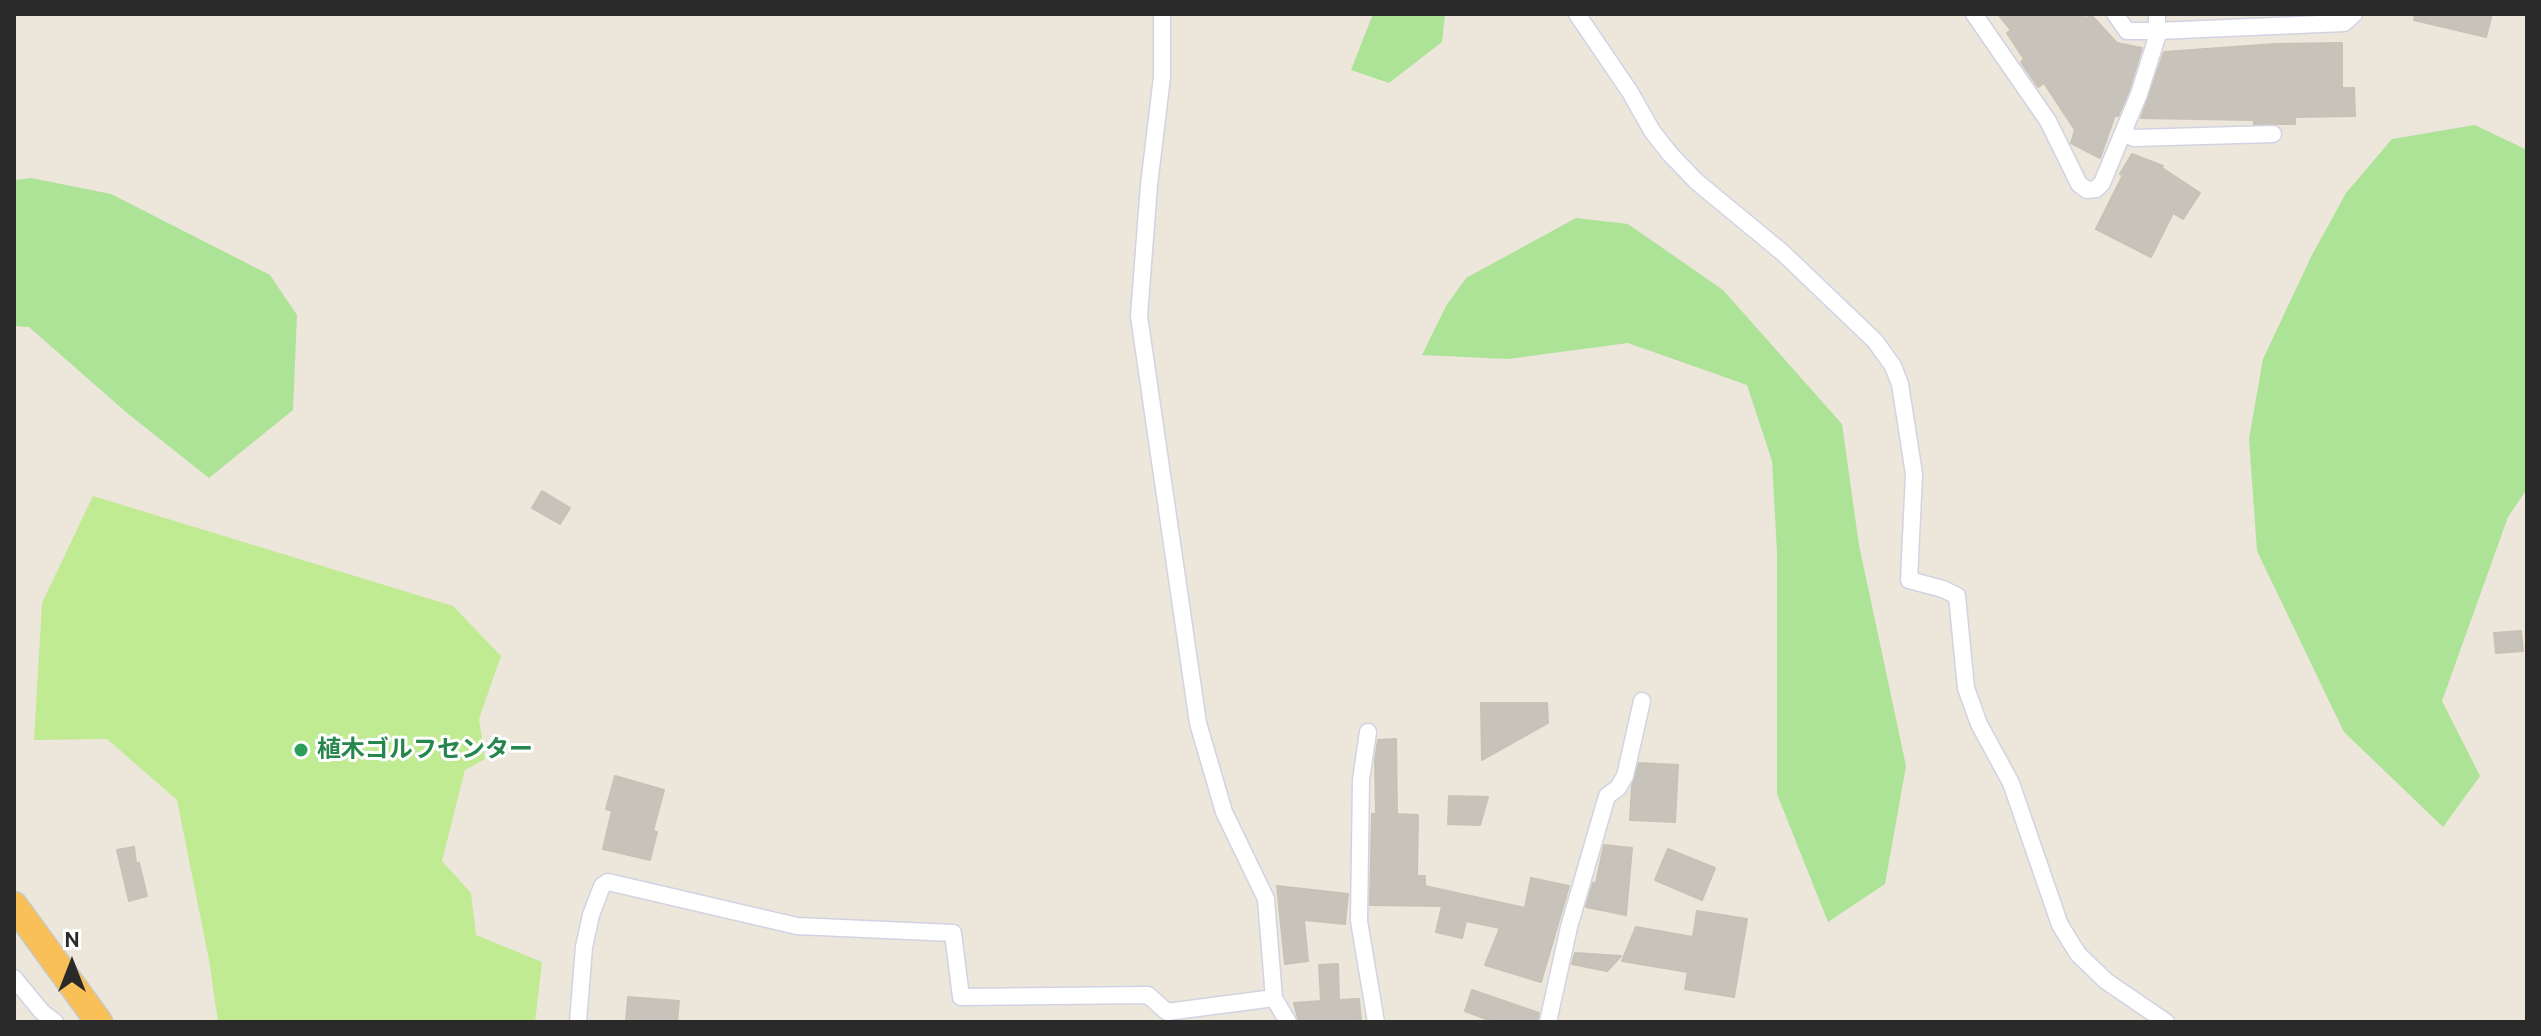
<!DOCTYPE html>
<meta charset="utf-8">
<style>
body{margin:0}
#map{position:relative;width:2541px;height:1036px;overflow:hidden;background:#ece6db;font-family:Cabin,sans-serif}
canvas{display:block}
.frame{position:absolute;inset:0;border:16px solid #2a2a2a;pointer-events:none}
.north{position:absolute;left:32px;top:924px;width:80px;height:80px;-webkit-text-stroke:6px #fff;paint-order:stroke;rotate:0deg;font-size:22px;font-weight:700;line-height:32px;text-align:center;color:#2a2a2a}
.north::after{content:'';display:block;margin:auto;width:28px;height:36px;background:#2a2a2a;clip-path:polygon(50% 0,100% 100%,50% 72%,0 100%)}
</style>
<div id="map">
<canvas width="2541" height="1036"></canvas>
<div class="frame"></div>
<div class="north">N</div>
</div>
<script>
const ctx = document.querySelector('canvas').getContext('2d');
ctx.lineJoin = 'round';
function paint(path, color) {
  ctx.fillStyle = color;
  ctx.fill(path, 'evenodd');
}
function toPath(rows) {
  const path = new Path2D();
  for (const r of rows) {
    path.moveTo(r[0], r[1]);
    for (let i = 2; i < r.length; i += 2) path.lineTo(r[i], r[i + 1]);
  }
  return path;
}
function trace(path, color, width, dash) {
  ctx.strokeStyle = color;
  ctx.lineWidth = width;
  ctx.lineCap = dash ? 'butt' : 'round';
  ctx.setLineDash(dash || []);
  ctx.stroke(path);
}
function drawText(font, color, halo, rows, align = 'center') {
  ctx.font = font + ' Cabin,"Noto Sans JP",sans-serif';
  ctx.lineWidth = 6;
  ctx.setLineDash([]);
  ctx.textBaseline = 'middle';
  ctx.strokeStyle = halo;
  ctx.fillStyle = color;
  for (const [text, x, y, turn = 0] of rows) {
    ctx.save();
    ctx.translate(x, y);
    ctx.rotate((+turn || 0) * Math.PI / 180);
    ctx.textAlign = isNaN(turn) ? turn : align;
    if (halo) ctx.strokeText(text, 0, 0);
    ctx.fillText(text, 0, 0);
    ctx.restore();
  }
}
const green = toPath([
 [1373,14,1445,14,1442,42,1389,83,1351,70],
 [2475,125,2527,150,2527,489,2508,517,2442,701,2480,776,2443,827,2344,732,2257,551,2249,439,2263,359,2311,257,2346,193,2392,139],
 [31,178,111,194,270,275,297,315,293,410,209,478,127,413,29,327,14,326,14,180],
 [1576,218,1628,224,1723,290,1842,424,1859,545,1906,766,1885,884,1828,922,1777,794,1777,552,1772,461,1747,385,1628,343,1508,359,1422,355,1446,306,1466,278]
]);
const pitch = toPath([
 [93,496,453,606,501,656,479,719,485,759,465,770,442,861,471,893,476,935,542,962,535,1022,218,1022,209,960,177,800,107,739,34,740,42,603]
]);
const building = toPath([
 [1998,14,2082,14,2084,18,2092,16,2117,43,2142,48,2129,90,2118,116,2115,115,2100,158,2071,143,2075,130,2044,83,2038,87,2021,62,2024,59,2007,33,2011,30,1998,14],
 [2415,14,2492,14,2486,37,2414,20,2415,14],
 [2342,43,2342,88,2354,88,2355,116,2295,117,2295,124,2254,124,2254,120,2141,118,2164,52,2275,44,2342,43],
 [2132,154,2163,166,2162,168,2200,193,2183,219,2173,213,2151,257,2096,229,2123,175,2120,174,2132,154],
 [542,491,570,508,560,524,532,508,542,491],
 [2521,631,2523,651,2496,653,2494,633,2521,631],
 [1481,703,1547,703,1548,723,1482,760,1481,703],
 [1396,739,1397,814,1418,815,1417,876,1425,876,1425,886,1525,908,1531,878,1569,886,1541,982,1485,965,1500,928,1466,921,1462,938,1436,932,1442,906,1370,905,1372,814,1376,814,1375,760,1378,740,1396,739],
 [1639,763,1678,765,1675,822,1630,820,1632,786,1639,763],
 [615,776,664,790,653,831,657,832,650,860,603,849,612,811,606,809,615,776],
 [1449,796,1488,797,1480,825,1448,824,1449,796],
 [1604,845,1632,848,1626,915,1586,907,1593,883,1596,883,1604,845],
 [134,847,136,863,139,863,147,896,129,901,117,850,134,847],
 [1668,849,1715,868,1702,900,1655,880,1668,849],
 [1277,886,1348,894,1345,924,1304,920,1308,961,1285,964,1277,886],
 [1697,911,1747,919,1734,997,1685,989,1688,972,1622,961,1636,927,1693,937,1697,911],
 [1575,953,1621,956,1607,971,1572,964,1575,953],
 [1338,964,1339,1000,1359,999,1361,1022,1299,1022,1294,1003,1321,1001,1319,965,1338,964],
 [1472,990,1539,1013,1537,1022,1494,1022,1465,1011,1472,990],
 [628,997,679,1001,677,1022,626,1022,628,997]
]);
const minor = toPath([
 [1162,14,1162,77,1149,185,1139,316,1198,723,1224,812,1266,899,1274,998,1288,1022],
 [1577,14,1630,92,1652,131,1670,154,1697,182,1783,253,1875,341,1893,366,1900,384,1914,474,1909,580,1943,589,1957,596,1966,688,1979,724,2011,783,2060,925,2078,954,2106,981,2166,1022],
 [1974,14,2048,121,2079,184,2087,190,2096,189,2102,183,2139,94,2157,37,2157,14],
 [2115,14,2127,31,2157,31,2344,23,2354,14],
 [2123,133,2134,138,2273,134],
 [1368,732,1361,780,1359,921,1376,1022],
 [14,978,42,1012,55,1022],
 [578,1022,584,947,591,915,602,886,608,882,797,926,953,933,961,997,1148,995,1167,1012,1274,998],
 [1548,1022,1569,927,1607,796,1618,788,1625,776,1642,701]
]);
const trunk = toPath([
 [14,905,99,1022]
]);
const markers = [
 [301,750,8,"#2e9e5b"]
];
const leisureNames = [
 ["植木ゴルフセンター",317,750]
];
paint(green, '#ace397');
paint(pitch, '#c0eb93');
paint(building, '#c7c3bb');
trace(building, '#c7c2b5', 2);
trace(minor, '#d1d3e3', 19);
trace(trunk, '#c8c8c8', 29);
trace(minor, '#fff', 16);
trace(trunk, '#f8c057', 26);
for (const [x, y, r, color] of markers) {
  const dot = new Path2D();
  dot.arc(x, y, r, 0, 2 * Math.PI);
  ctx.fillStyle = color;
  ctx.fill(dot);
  trace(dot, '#fff', 3);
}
drawText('bold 24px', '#27864d', '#fff', leisureNames, 'left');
</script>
